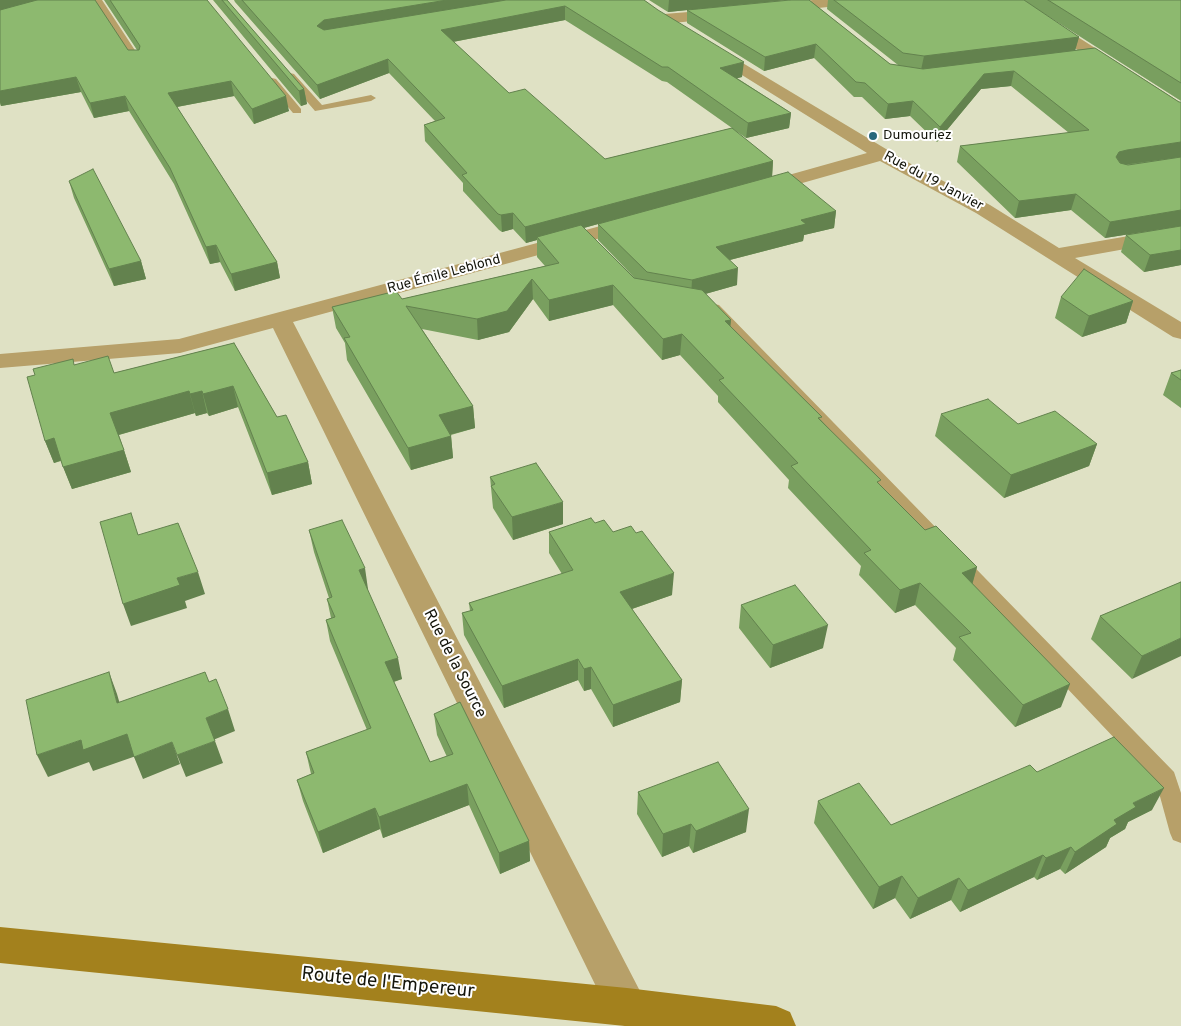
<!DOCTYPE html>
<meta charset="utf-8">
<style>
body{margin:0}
canvas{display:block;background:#dfe1c4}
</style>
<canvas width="1181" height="1026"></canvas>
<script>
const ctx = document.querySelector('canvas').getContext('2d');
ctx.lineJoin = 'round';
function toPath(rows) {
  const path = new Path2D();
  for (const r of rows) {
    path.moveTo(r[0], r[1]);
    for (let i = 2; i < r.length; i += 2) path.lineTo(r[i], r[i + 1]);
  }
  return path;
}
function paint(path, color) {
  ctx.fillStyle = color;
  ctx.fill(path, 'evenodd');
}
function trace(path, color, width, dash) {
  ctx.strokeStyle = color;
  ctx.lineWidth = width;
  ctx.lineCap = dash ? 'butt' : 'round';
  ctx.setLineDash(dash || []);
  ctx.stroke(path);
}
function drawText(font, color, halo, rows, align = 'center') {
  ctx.font = font + ' Overpass,sans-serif';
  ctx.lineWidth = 4;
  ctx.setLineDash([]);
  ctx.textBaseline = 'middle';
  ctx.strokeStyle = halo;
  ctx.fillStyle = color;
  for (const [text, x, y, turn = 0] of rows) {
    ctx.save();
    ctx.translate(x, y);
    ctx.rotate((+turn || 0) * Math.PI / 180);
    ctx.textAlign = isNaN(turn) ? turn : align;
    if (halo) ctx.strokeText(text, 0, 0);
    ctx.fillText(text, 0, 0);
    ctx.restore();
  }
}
const lane = toPath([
 [92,0,102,0,142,61,141,63,133,63,92,0],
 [290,73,294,74,322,105,371,95,376,98,371,101,315,111,285,76,290,73],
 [272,78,276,79,301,109,301,113,293,113,268,83,268,79,272,78],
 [714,304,719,305,1174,772,1181,793,1181,843,1173,840,1170,833,1156,782,709,311,707,308,709,305,714,304]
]);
const street = toPath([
 [813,0,865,0,858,4,778,12,771,8,778,4,813,0],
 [1003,0,1020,0,1181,103,1181,116,1175,115,1003,0],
 [725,9,733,14,730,17,664,24,656,19,664,14,725,9],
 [711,44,916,167,990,205,1059,248,1181,227,1181,239,1075,258,1181,322,1181,339,1173,337,976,213,880,161,767,193,753,193,750,189,753,185,867,153,705,52,703,49,705,46,711,44],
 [634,217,641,219,644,223,641,227,293,322,641,993,647,1007,641,1021,626,1026,613,1021,273,328,180,353,0,368,0,354,179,339,634,217]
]);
const secondary = toPath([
 [0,927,627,988,776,1006,790,1012,796,1026,625,1026,0,963,0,927]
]);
const wall = toPath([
 [0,0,128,50,137,50,104,0,207,0,289,111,254,124,234,96,177,107,277,262,280,278,235,291,220,262,210,264,174,184,129,111,94,118,81,92,1,106,0,103],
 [213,0,227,0,304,89,307,104,301,106],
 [234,0,644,0,742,77,737,78,791,113,789,128,746,138,733,129,773,161,772,177,836,211,834,228,804,235,803,241,730,260,737,285,705,294,731,320,730,326,822,421,880,486,925,530,977,567,972,584,1061,707,1015,727,953,660,956,648,915,605,895,613,859,575,861,566,788,488,789,480,718,402,718,396,680,355,662,360,613,305,549,321,533,299,509,332,478,340,422,329,473,406,475,428,451,435,453,458,411,470,347,360,345,343,336,328,332,307,402,299,545,266,537,257,537,240,526,243,513,229,502,232,499,230,463,191,463,183,425,141,424,125,435,121,389,73,320,99,235,2],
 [565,20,662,81,667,82,732,128,605,159,509,93,453,42],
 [598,224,598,240,635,278,584,228],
 [649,0,787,0,760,3,790,0,809,0,890,64,898,65,827,9,828,0,1181,0,1181,101,1040,11,1079,37,1075,50,1095,48,1179,102,1181,102,1181,157,1127,165,1128,165,1181,157,1181,265,1144,272,1121,252,1126,235,1161,229,1105,238,1071,210,1015,218,957,162,960,146,1069,133,1011,86,981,89,937,142,910,116,885,119,862,97,854,97,814,58,764,71,687,23,687,10,668,12],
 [69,181,141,261,146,279,114,286,74,198],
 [1061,297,1133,301,1126,323,1082,337,1055,318],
 [234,343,277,417,308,462,312,484,272,495,238,407,209,416,207,413,196,416,195,413,119,435,131,472,72,489,61,461,54,463,45,441,74,365,114,373],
 [1181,370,1181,408,1163,395,1171,373],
 [941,414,1018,424,1097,444,1089,466,1004,498,935,436],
 [490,477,563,524,513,540,493,508],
 [595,523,613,532,672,595,632,609,682,680,680,702,613,727,591,689,584,691,578,680,504,708,464,635,462,613,470,611,469,603,562,574,549,553,549,532],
 [309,530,368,589,367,590,402,679,394,682,430,762,447,757,437,735,434,714,529,841,530,861,500,874,469,805,383,838,380,829,323,853,303,801,297,780,311,774,306,752,367,730,330,641,326,620,331,618,327,599,329,598,314,552],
 [1181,582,1132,679,1091,639,1100,616],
 [741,605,823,648,770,668,739,628],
 [1037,772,1152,810,1128,822,1125,829,1110,838,1106,847,1065,874,1060,869,1037,880,1034,877,960,912,951,900,910,919,895,898,873,909,814,823,818,801,891,825],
 [638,792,746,832,693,853,689,846,662,857,637,814]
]);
const shadedWall = toPath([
 [0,0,44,0,0,12],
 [447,0,530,0,326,34,317,26,324,20],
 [669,0,787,0,668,12],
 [565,6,565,20,442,44,441,30],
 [1079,37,1075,51,921,70,924,56],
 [816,44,814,58,764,71,765,57],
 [388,59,389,73,320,99,317,85],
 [744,62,742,77,719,83,720,68],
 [1014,71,1011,86,981,89,937,142,940,127,984,74],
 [76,77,81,92,1,106,0,102,0,91],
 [231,81,234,96,171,108,168,93],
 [304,89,307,104,301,106,299,91],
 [125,96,129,111,94,118,90,103],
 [286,96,289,111,254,124,252,109],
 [913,101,910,116,885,119,888,104],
 [791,113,789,128,746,138,748,123],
 [1181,142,1181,157,1122,165,1116,157,1119,152,1127,150],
 [773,161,772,177,539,240,537,237,537,240,526,243,525,227],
 [1076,194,1071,210,1015,218,1019,201],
 [1181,210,1181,226,1105,238,1110,222],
 [836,211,834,228,804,235,803,241,714,264,716,247,801,220],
 [513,213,513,229,502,232,501,215],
 [216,245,220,262,210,264,206,247],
 [1181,250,1181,265,1144,272,1150,255],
 [141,261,146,279,114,286,109,269],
 [277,262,280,278,235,291,231,274],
 [738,268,737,285,691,298,692,280],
 [532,279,533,299,509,332,478,340,477,319],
 [613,285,613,305,549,321,549,300],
 [1133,301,1126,323,1082,337,1089,316],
 [731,320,729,341,725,321],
 [682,334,680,355,662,360,663,339],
 [233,386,238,407,209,416,203,394],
 [189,391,195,413,118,435,110,413],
 [202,391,207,413,196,416,190,394],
 [473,406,475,428,441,437,439,415],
 [451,436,453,458,411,470,408,448],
 [54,438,62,460,54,463,45,441],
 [1097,444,1089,466,1004,498,1011,475],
 [124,450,131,472,72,489,63,467],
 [308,462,312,484,272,495,267,473],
 [563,502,563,524,513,540,512,517],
 [977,567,971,589,962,573],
 [365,568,368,589,362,591,359,570],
 [198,572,205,594,185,601,187,608,131,626,123,604,177,578],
 [674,573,672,595,620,613,620,592],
 [920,583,915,605,895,613,900,590],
 [828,625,823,648,770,668,773,645],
 [1181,638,1181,656,1132,679,1142,656],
 [398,658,402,679,389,683,385,662],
 [578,659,578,680,504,708,502,686],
 [591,667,591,689,584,691,584,669],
 [109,672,117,694,126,725,117,703],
 [682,680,680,702,613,727,613,705],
 [1070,684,1061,707,1015,727,1023,705],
 [228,709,235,731,213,740,206,718],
 [127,734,136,756,93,771,89,762,48,777,37,755,81,740],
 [215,741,223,763,186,777,177,755],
 [172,742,180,764,143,779,134,757],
 [467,784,469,805,383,838,379,817],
 [1164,788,1152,810,1128,822,1125,829,1110,838,1106,847,1065,874,1075,852,1133,803],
 [375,808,380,829,323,853,318,832],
 [749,809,746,832,693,853,696,831],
 [691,824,689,846,662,857,663,834],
 [529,841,530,861,500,874,499,853],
 [1071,847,1060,869,1037,880,1046,858],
 [1043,855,1034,877,960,912,968,890],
 [902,876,895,898,873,909,879,887],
 [959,878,951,900,910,919,918,898]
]);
const building = toPath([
 [37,0,95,0,128,50,139,50,140,46,110,0,207,0,286,96,252,109,231,81,168,93,277,262,231,274,216,245,206,247,170,168,125,96,90,103,76,77,0,91,0,10,37,0],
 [222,0,227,0,304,89,299,91,222,0],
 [242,0,447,0,324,20,317,26,324,30,506,0,644,0,658,10,744,62,720,68,791,113,748,123,668,67,662,67,565,6,441,30,509,93,525,89,605,159,732,128,773,161,525,227,513,213,501,215,498,214,462,175,467,173,424,125,445,118,388,59,317,85,242,0],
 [790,0,809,0,890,64,923,69,1095,48,1179,102,1181,102,1181,142,1127,150,1119,152,1116,157,1120,163,1128,165,1181,157,1181,210,1110,222,1076,194,1019,201,960,146,1089,130,1014,71,984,74,940,127,913,101,888,104,865,83,856,82,816,44,765,57,687,10,790,0],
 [834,0,1024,0,1079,37,924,56,903,53,834,0],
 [1048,0,1181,0,1181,83,1048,0],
 [93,169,141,261,109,269,69,181,93,169],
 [788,172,836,211,801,220,806,224,716,247,738,268,692,280,647,272,598,224,788,172],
 [581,225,634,278,702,290,731,320,725,321,822,417,818,418,881,480,877,482,925,530,936,526,977,567,962,573,1070,684,1023,705,959,637,971,633,920,583,900,590,864,553,871,550,791,466,798,463,719,380,724,378,682,334,663,339,613,285,549,300,532,279,507,311,477,319,406,306,473,406,439,415,451,436,408,448,344,338,350,337,332,307,396,291,402,299,559,263,537,237,581,225],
 [1181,226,1181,250,1150,255,1126,235,1181,226],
 [1084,269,1133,301,1089,316,1061,297,1084,269],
 [234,343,277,417,286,415,308,462,267,473,233,386,203,394,202,391,190,394,189,391,110,413,124,450,63,467,54,438,45,441,27,377,35,375,33,369,73,359,74,365,108,356,114,373,234,343],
 [1181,370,1181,380,1171,373,1181,370],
 [988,399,1018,424,1055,411,1097,444,1011,475,941,414,988,399],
 [536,463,563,502,512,517,491,486,495,484,490,477,536,463],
 [131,513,138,535,178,523,198,572,177,578,180,585,123,604,100,522,131,513],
 [591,518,595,523,604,520,613,532,631,526,636,533,642,531,674,573,620,592,682,680,613,705,591,667,584,669,578,659,502,686,462,613,473,610,469,603,573,570,549,532,591,518],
 [342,520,365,568,359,570,398,658,385,662,430,762,453,754,434,714,460,702,529,841,499,853,467,784,379,817,375,808,318,832,297,780,314,773,306,752,371,728,326,620,335,617,327,599,332,597,309,530,342,520],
 [1181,582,1181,638,1142,656,1100,616,1181,582],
 [795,585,828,625,773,645,741,605,795,585],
 [109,672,117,703,205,672,209,682,216,679,228,709,206,718,215,741,177,755,172,742,134,757,127,734,83,750,81,740,37,755,26,700,109,672],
 [1114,737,1164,788,1133,803,1136,807,1114,820,1117,824,1075,852,1071,847,1046,858,1043,855,968,890,959,878,918,898,902,876,879,887,818,801,859,783,891,825,1030,765,1037,772,1114,737],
 [718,762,749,809,696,831,691,824,663,834,638,792,718,762]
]);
const markers = [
 [873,136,5,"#27667b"]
];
const farPoinames = [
 ["Dumouriez",883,136]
];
const farStreetnames = [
 ["Rue du 19 Janvier",933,182,28],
 ["Rue Émile Leblond",444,275,-15]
];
const streetNames = [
 ["Rue de la Source",454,664,63]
];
const nearStreetnames = [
 ["Route de l'Empereur",388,984,6]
];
paint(lane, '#b7a069');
paint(street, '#b7a069');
paint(secondary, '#a3811d');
paint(wall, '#799f5f');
paint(shadedWall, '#63824e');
paint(building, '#8db96f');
trace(building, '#63824e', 1);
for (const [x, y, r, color] of markers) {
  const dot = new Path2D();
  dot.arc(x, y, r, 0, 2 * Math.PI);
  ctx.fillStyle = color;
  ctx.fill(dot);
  trace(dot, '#fff', 2);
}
drawText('14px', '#14150b', '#fff', farPoinames, 'left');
drawText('14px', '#14150b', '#fff', farStreetnames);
drawText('16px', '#14150b', '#fff', streetNames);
drawText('19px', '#14150b', '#fff', nearStreetnames);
</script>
